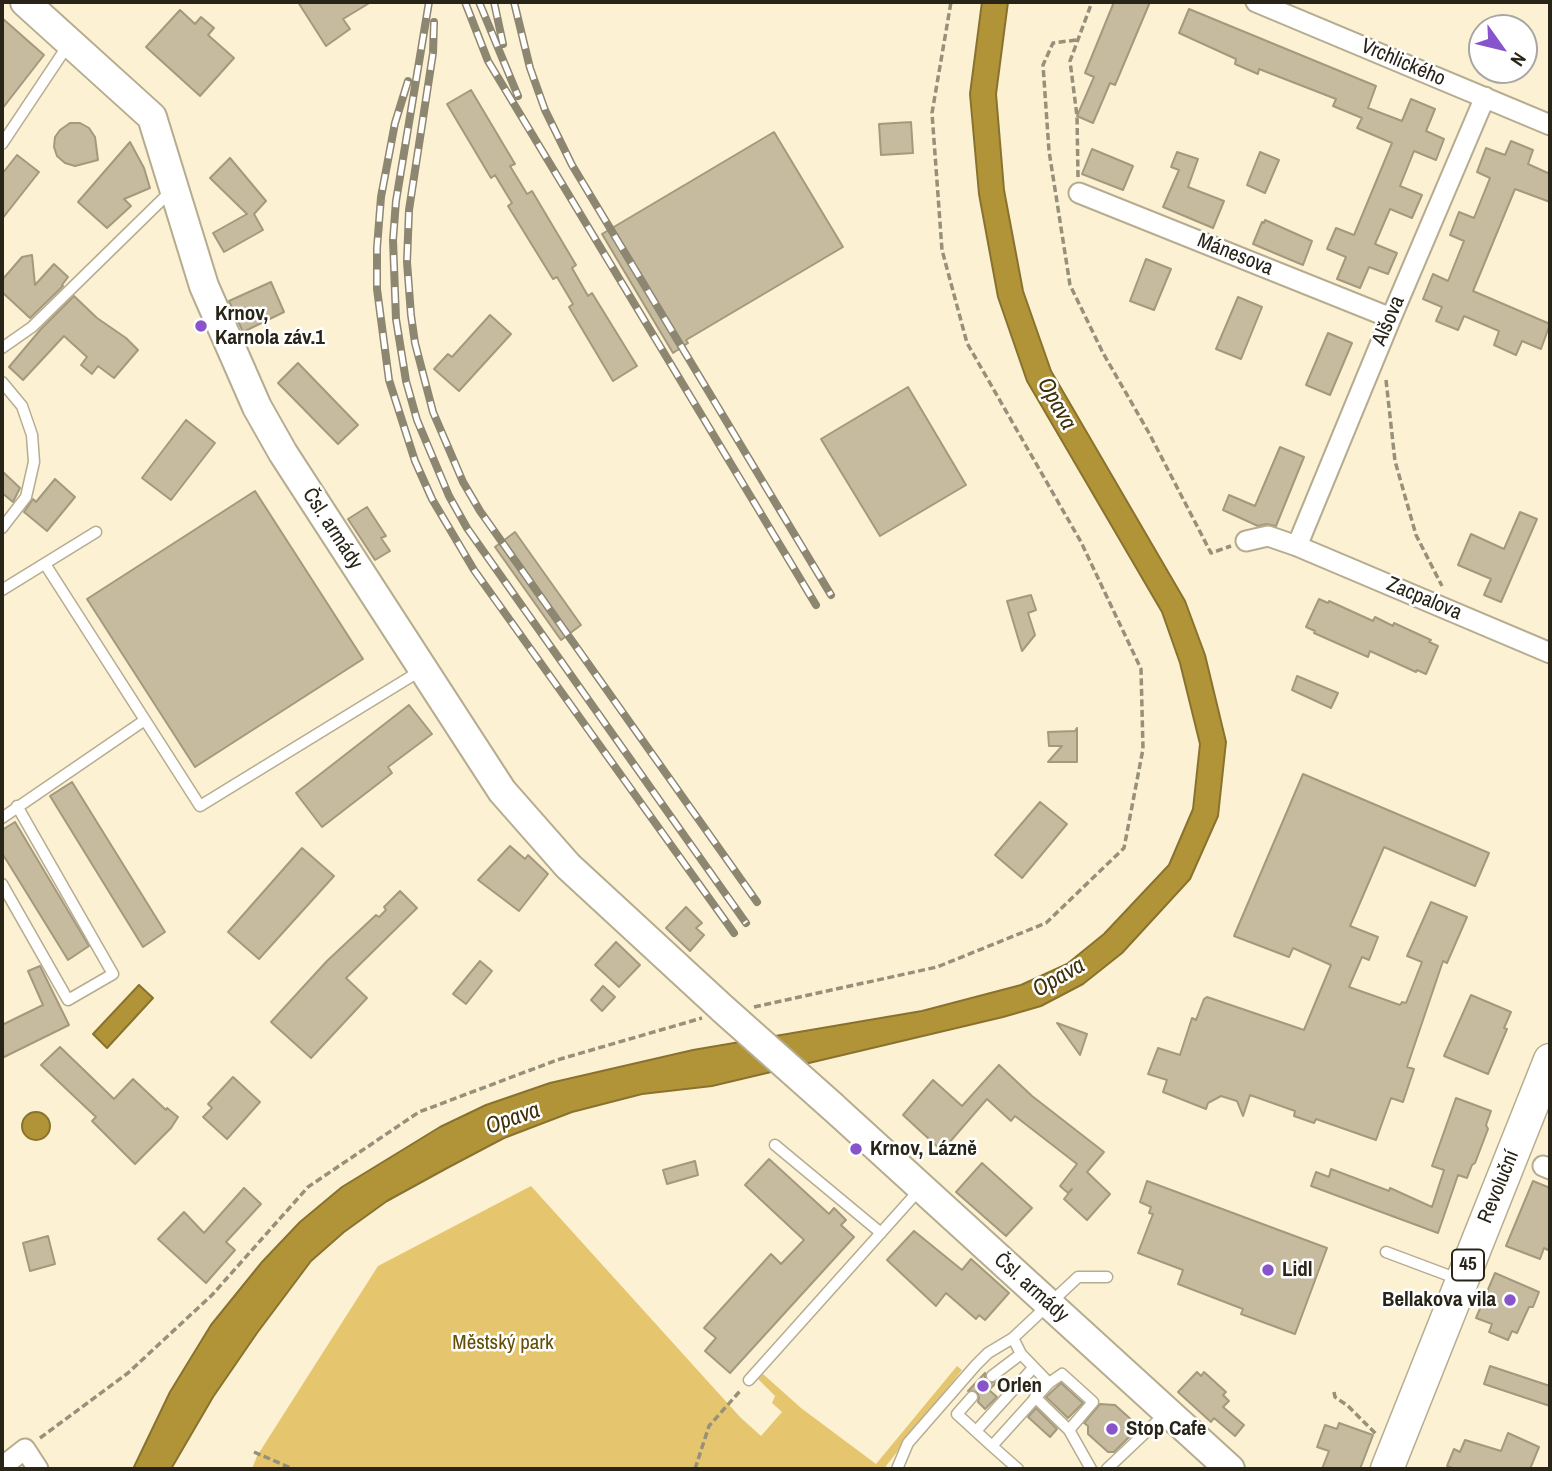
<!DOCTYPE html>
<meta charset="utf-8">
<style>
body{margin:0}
#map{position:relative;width:1552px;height:1471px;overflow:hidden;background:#fcf1d2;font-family:"Archivo Narrow",sans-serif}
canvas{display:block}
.frame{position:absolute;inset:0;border:4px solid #282418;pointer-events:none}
.north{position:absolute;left:1468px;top:14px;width:70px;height:70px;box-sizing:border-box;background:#fff;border:2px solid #a9a7a3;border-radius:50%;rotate:124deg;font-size:19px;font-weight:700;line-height:28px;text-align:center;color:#282418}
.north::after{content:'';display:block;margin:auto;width:24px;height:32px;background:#8854cc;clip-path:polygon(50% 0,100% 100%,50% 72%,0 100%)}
</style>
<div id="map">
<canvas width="1552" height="1471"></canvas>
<div class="frame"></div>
<div class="north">N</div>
</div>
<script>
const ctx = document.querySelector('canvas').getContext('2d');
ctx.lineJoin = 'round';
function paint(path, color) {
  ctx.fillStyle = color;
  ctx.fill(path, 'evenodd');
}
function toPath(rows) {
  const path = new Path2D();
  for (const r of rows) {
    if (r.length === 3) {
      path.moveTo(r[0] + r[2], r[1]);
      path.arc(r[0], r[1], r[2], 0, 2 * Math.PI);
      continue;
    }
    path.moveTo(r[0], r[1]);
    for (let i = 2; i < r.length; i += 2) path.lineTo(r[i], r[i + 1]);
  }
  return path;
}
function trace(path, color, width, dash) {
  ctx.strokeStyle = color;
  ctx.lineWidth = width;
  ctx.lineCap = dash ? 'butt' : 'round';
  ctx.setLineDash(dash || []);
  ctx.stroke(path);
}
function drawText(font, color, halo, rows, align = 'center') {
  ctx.font = font + ' "Archivo Narrow",sans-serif';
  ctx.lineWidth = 5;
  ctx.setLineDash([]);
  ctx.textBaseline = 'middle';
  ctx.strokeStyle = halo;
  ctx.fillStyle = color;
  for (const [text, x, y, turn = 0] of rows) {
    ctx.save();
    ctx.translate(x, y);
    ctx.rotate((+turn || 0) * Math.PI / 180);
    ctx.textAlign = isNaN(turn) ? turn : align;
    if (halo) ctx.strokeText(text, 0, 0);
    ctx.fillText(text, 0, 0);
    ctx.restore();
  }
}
const green = toPath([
 [531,1186,740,1417,761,1436,782,1412,772,1403,775,1396,758,1379,763,1374,801,1408,876,1464,957,1366,962,1370,886,1466,886,1469,252,1469,257,1456,378,1266]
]);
const water = toPath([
 [982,2,1008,2,996,94,1004,190,1023,291,1051,371,1185,601,1205,655,1226,742,1218,816,1190,879,1122,953,1083,984,1041,1006,1003,1017,712,1086,642,1094,572,1112,504,1138,449,1167,387,1201,344,1232,311,1261,257,1333,213,1397,171,1469,133,1469,170,1392,211,1325,262,1262,300,1222,342,1187,440,1127,486,1105,550,1083,693,1050,922,1011,1021,985,1067,964,1104,934,1169,865,1193,809,1200,744,1180,663,1162,612,1027,381,998,297,979,194,970,94,982,2],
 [139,985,153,998,107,1048,93,1034,139,985],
 [36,1126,14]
]);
const building = toPath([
 [298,2,371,2,343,19,350,29,326,46,298,2],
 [1114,2,1150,2,1115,85,1110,83,1093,123,1077,116,1094,77,1085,73,1114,2],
 [1189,9,1376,86,1368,108,1402,121,1411,99,1435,109,1426,131,1444,139,1436,160,1414,151,1400,186,1422,195,1412,218,1390,209,1375,244,1397,253,1388,274,1369,267,1360,288,1337,279,1346,257,1327,249,1336,228,1354,235,1392,143,1357,128,1362,118,1333,106,1336,99,1259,69,1258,74,1235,64,1236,59,1179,33,1189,9],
 [180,10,195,24,201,17,214,28,208,35,234,58,200,96,146,47,180,10],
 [2,18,44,55,2,109,2,18],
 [471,90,515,164,510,166,527,194,532,191,576,265,572,268,588,296,592,293,637,366,613,381,569,307,573,304,557,277,553,279,508,206,512,203,495,175,491,178,447,104,471,90],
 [911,122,913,153,881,155,879,124,911,122],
 [70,123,80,123,89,128,95,137,98,160,75,166,65,163,57,156,54,147,55,137,60,130,70,123],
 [774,132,843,247,686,340,688,343,673,353,602,234,774,132],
 [1511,141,1533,150,1528,164,1550,174,1550,202,1515,189,1473,291,1550,324,1541,349,1522,341,1516,355,1494,345,1499,331,1464,316,1458,330,1436,321,1442,307,1423,299,1433,274,1448,281,1464,241,1450,235,1459,212,1474,218,1490,178,1477,172,1486,148,1505,155,1511,141],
 [130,142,144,168,150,188,124,199,131,206,107,228,78,202,130,142],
 [1092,149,1133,166,1123,190,1082,174,1092,149],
 [1177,152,1198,159,1188,187,1224,201,1213,228,1163,207,1179,170,1171,167,1177,152],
 [1260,152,1279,160,1265,193,1247,185,1260,152],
 [17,155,39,172,2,219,2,174,17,155],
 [230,158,266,201,254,214,263,230,224,252,213,233,247,214,210,178,230,158],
 [1265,220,1312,241,1303,265,1253,244,1262,222,1264,223,1265,220],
 [32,255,35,285,54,264,68,277,62,285,63,286,30,318,2,292,2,280,22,257,32,255],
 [1146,259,1171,269,1154,310,1130,301,1146,259],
 [271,282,284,312,243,332,229,301,271,282],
 [74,296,97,318,126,338,138,350,114,378,98,366,92,374,81,365,87,357,64,336,23,380,9,367,41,329,74,296],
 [1238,297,1262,307,1241,359,1216,349,1238,297],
 [490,315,511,334,459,391,434,369,448,354,452,357,490,315],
 [1328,333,1352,343,1330,395,1306,385,1328,333],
 [298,363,358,425,338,444,278,383,298,363],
 [908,387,966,485,880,536,821,439,908,387],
 [186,420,215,443,171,500,142,478,186,420],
 [1280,447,1304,457,1276,526,1266,524,1258,526,1223,510,1229,495,1255,506,1280,447],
 [2,471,20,488,13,502,2,493,2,471],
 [55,479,75,497,47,531,24,512,33,499,36,502,55,479],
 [255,491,363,659,195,767,87,599,255,491],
 [367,507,386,536,381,538,390,551,375,560,348,519,367,507],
 [1520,512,1537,519,1501,602,1484,595,1491,579,1458,565,1471,534,1504,549,1520,512],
 [515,532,581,625,561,640,495,547,515,532],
 [1031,595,1036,610,1028,613,1035,635,1022,651,1007,601,1031,595],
 [1319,599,1328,603,1329,601,1373,621,1375,617,1393,626,1394,623,1431,640,1429,642,1438,646,1426,674,1417,670,1416,672,1370,651,1368,657,1314,633,1315,631,1306,627,1319,599],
 [1297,676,1338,693,1331,708,1292,690,1297,676],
 [409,705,432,734,388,767,392,773,322,827,296,793,409,705],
 [1077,728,1077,762,1048,762,1062,746,1049,746,1048,732,1075,731,1077,728],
 [1303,774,1489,853,1475,886,1384,847,1350,926,1378,937,1369,960,1362,957,1349,987,1400,1005,1402,1002,1406,1003,1422,962,1407,956,1431,902,1467,917,1447,963,1443,961,1407,1067,1414,1069,1403,1102,1391,1098,1376,1140,1316,1119,1314,1123,1294,1116,1295,1111,1250,1095,1243,1116,1237,1101,1221,1096,1208,1103,1206,1109,1163,1092,1167,1080,1148,1074,1158,1048,1180,1055,1192,1018,1196,1020,1204,999,1207,997,1304,1030,1331,965,1293,948,1289,957,1234,936,1303,774],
 [72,782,165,932,143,947,50,796,72,782],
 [1040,802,1067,824,1022,878,995,855,1040,802],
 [15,822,89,946,68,960,2,853,2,830,15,822],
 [510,846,525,859,528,855,548,874,519,911,478,880,510,846],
 [302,848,334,876,259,959,228,932,302,848],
 [400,891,417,908,346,978,367,998,311,1058,271,1022,327,961,376,915,379,917,386,910,384,907,400,891],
 [686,907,702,923,696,928,704,935,690,951,666,928,686,907],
 [616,942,640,965,619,987,595,965,616,942],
 [480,961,492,971,466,1004,453,994,480,961],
 [40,966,69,1025,2,1058,2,1025,43,1005,28,971,40,966],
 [603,986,615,997,602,1011,591,1000,603,986],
 [1471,995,1511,1012,1504,1028,1507,1029,1488,1074,1444,1056,1471,995],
 [1057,1023,1087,1034,1080,1055,1057,1023],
 [60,1047,114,1099,133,1079,166,1110,167,1108,178,1117,171,1128,135,1164,92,1121,96,1117,41,1065,60,1047],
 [999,1065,1032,1096,1104,1152,1087,1172,1110,1194,1087,1220,1064,1199,1072,1189,1068,1193,1060,1186,1077,1164,1015,1116,1011,1121,987,1099,942,1151,903,1115,933,1080,962,1106,999,1065],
 [233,1077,260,1102,227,1139,203,1117,212,1108,208,1104,233,1077],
 [1456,1098,1491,1111,1486,1125,1488,1129,1475,1163,1472,1165,1467,1178,1458,1175,1438,1233,1311,1186,1316,1172,1329,1177,1331,1169,1389,1191,1390,1188,1432,1207,1444,1170,1432,1166,1456,1098],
 [769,1159,829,1214,834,1208,846,1220,841,1225,854,1237,730,1373,705,1351,716,1338,704,1328,771,1254,781,1264,804,1240,745,1185,769,1159],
 [695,1161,698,1175,667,1184,663,1170,695,1161],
 [982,1163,1032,1208,1006,1236,956,1192,982,1163],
 [1147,1181,1327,1248,1295,1334,1241,1314,1243,1309,1178,1284,1183,1270,1138,1253,1153,1214,1149,1213,1151,1207,1140,1202,1147,1181],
 [1533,1181,1550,1188,1550,1251,1544,1248,1540,1259,1506,1246,1533,1181],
 [244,1188,261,1204,226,1242,235,1250,206,1283,158,1239,184,1212,204,1233,244,1188],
 [914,1231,962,1270,971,1259,1009,1293,985,1320,979,1315,976,1319,946,1293,936,1306,887,1260,914,1231],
 [48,1236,55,1264,30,1271,23,1243,48,1236],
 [1495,1273,1539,1292,1533,1307,1529,1307,1517,1333,1512,1331,1508,1340,1489,1332,1492,1324,1476,1318,1495,1273],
 [1490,1366,1550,1386,1550,1406,1484,1384,1490,1366],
 [1197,1372,1201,1376,1204,1372,1226,1392,1223,1395,1229,1401,1223,1407,1244,1425,1235,1436,1214,1418,1211,1422,1178,1392,1197,1372],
 [985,1373,985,1378,989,1383,998,1381,989,1390,997,1397,985,1409,978,1402,979,1398,977,1392,968,1391,985,1373],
 [1061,1383,1083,1403,1068,1418,1046,1397,1061,1383],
 [1100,1404,1115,1405,1135,1423,1136,1430,1114,1452,1108,1452,1088,1434,1088,1426,1084,1423,1100,1404],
 [1036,1408,1057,1429,1050,1437,1028,1417,1036,1408],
 [1339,1423,1373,1435,1360,1469,1322,1469,1329,1451,1317,1447,1325,1425,1337,1429,1339,1423],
 [1508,1433,1539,1447,1530,1469,1455,1469,1447,1466,1454,1449,1460,1452,1465,1440,1501,1451,1508,1433]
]);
const path = toPath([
 [1076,40,1053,43,1043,65,1049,151,1070,285,1103,353,1149,433,1211,553,1231,546],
 [1078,177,1077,116,1070,61,1092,2],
 [1386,380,1395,461,1416,535,1442,586],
 [754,1007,937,967,1046,923,1124,848,1143,749,1141,669,1081,542,967,343,942,250,932,113,951,2],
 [1334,1392,1335,1397,1348,1406,1376,1434],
 [40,1438,128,1373,212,1295,308,1187,419,1112,557,1060,702,1018],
 [254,1452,293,1469],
 [695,1469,709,1426,740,1391]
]);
const service = toPath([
 [2,144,68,45],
 [2,348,32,327,171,191],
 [2,382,22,406,32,435,34,462,26,497,2,528],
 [45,564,200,806,420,671],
 [2,590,96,532],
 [2,818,145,720],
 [2,884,68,1000,113,974,17,806],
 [775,1145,881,1233],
 [1386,1252,1458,1279],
 [992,1376,1021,1354],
 [749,1380,921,1188],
 [1049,1383,1021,1354,1013,1338,1078,1277,1107,1277],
 [972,1397,957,1414,992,1446],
 [1035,1397,1069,1430,1091,1469],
 [976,1431,1033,1368],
 [897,1469,908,1443,976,1365,988,1353,1013,1338],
 [1018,1469,992,1446,1049,1383,1062,1374,1093,1402,1069,1430],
 [1107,1469,1165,1414]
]);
const minor = toPath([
 [1256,2,1550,125],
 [1079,193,1391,318],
 [1246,541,1268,536,1297,546,1550,653],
 [1297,546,1391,318,1485,97],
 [1543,1166,1550,1169],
 [2,1467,25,1449,38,1469]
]);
const secondary = toPath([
 [25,2,152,117,204,286,257,407,283,453,502,791,568,866,723,1009],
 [833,1107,1230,1469]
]);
const primary = toPath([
 [1387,1469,1550,1060]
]);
const rail = toPath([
 [429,2,396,201,393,240,396,319,406,381,417,420,449,496,467,528,746,923],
 [465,2,488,61,816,605],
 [479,2,518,96],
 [494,2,503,44],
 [514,2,530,68,545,110,572,165,831,595],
 [434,22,433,53,409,210,407,262,411,315,415,343,433,412,463,482,480,511,757,902],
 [408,81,395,123,381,197,377,248,377,289,389,380,415,461,432,499,474,570,734,933]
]);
const secondaryBridge = toPath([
 [723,1009,833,1107]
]);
const markers = [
 [201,326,7,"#8854cc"],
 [856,1149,7,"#8854cc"],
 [1268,1270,7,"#8854cc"],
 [1510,1300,7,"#8854cc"],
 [983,1386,7,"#8854cc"],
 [1112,1429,7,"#8854cc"]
];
const shields = [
 [1468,1265,32]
];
const shieldNames = [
 ["45",1468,1265]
];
const streetNames = [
 ["Vrchlického",1403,63,23],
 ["Mánesova",1235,255,22],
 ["Alšova",1389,321,-67],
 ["Čsl. armády",332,529,57],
 ["Zacpalova",1424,599,23],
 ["Revoluční",1499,1187,-68],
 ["Čsl. armády",1031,1288,42]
];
const poiNames = [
 ["Krnov,",215,314],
 ["Karnola záv.1",215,338],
 ["Krnov, Lázně",870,1149],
 ["Lidl",1282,1270],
 ["Bellakova vila",1496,1300,"right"],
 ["Orlen",997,1386],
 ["Stop Cafe",1126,1429]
];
const parkNames = [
 ["Městský park",503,1343]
];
const waterNames = [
 ["Opava",1056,404,61],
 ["Opava",1059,978,-30],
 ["Opava",513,1119,-19]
];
paint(green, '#e5c66f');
paint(water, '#b29438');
trace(water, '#89722e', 2);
paint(building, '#c6bb9e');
trace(building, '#a3997c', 2);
trace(service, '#b6ac8f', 13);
trace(minor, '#b6ac8f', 23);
trace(secondary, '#b6ac8f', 32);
trace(primary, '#b6ac8f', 35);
trace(path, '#97907a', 3.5, [7, 3.5]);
trace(service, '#fff', 10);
trace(minor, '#fff', 19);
trace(secondary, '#fff', 28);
trace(primary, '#fff', 32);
trace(rail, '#8d8671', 8);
trace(rail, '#fff', 5, [16]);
trace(secondaryBridge, '#b6ac8f', 32, []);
trace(secondaryBridge, '#fff', 28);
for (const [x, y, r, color] of markers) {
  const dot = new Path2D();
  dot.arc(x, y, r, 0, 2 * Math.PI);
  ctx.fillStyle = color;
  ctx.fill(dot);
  trace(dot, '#fff', 2.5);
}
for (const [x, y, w] of shields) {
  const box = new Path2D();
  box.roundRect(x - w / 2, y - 15.5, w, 31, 5);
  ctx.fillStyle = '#fff';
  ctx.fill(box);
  trace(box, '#282418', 2);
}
drawText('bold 19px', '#282418', null, shieldNames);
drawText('21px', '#282418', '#fff', streetNames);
drawText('bold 21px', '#282418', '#fff', poiNames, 'left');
drawText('21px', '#634e04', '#fff', parkNames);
drawText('italic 23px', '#3e3109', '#fff', waterNames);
</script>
